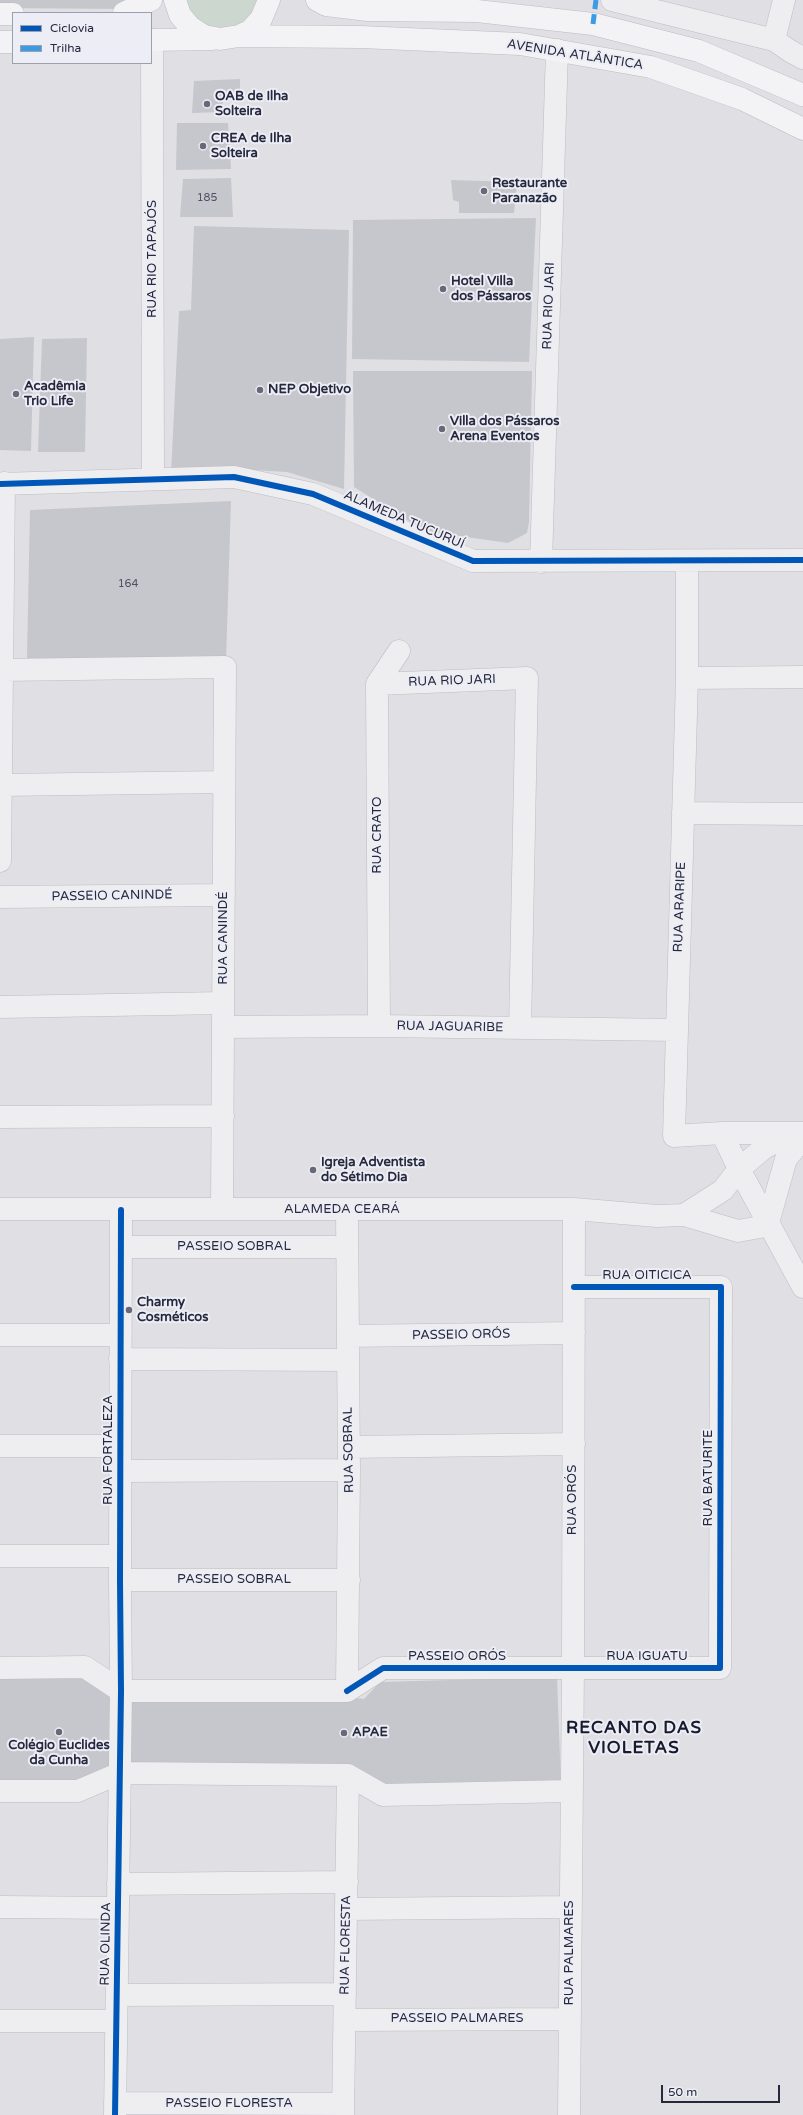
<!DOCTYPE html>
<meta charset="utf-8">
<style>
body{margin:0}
#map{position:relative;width:803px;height:2115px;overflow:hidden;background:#dfdfe4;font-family:"Varela Round",sans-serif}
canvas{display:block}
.legend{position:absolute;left:12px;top:12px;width:140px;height:52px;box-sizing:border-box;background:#ecedf5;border:1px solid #9d9fac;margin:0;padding:5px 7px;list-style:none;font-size:12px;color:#26293e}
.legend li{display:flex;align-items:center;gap:8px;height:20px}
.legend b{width:20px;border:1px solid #9d9fac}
.scale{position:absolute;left:661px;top:2085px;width:119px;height:18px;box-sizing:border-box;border:2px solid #26293e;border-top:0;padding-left:5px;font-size:12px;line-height:14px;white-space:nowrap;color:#26293e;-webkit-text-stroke:3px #ecedf5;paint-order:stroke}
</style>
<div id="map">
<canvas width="803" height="2115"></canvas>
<ul class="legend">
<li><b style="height:5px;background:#0057b8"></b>Ciclovia</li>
<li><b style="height:5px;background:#3c9ce3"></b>Trilha</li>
</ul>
<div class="scale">50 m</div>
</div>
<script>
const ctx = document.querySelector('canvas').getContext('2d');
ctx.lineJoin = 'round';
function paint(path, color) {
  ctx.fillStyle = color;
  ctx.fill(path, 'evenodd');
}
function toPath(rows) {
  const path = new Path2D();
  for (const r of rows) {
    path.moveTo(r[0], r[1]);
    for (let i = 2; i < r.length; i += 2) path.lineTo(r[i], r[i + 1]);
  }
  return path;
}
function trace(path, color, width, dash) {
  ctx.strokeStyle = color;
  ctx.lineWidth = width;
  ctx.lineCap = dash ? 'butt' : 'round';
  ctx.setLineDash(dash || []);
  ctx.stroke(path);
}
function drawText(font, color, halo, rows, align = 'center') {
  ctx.font = font + ' "Varela Round",sans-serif';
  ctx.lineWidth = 4;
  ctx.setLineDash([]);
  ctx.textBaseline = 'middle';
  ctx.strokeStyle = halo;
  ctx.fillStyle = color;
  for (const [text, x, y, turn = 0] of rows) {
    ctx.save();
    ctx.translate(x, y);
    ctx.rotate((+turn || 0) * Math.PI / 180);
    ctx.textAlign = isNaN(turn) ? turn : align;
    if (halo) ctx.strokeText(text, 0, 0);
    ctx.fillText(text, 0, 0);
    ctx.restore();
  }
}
const green = toPath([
 [183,0,262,0,253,18,220,32,195,21]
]);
const building = toPath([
 [0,0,141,0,123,9,0,8],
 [240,79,240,94,223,95,222,112,192,113,194,81],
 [177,123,228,123,231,169,176,170],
 [231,178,233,217,180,217,183,179],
 [451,180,517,182,514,213,459,213,459,202,453,200],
 [536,218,529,362,352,359,353,220],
 [194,226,349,230,344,489,287,472,235,469,171,474,179,311,191,310],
 [34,337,31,451,0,450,0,339],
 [87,338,85,452,38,452,42,339],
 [353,371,532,371,529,522,527,533,508,543,425,531,354,487],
 [231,501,226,661,27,658,30,510],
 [0,1671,84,1671,118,1692,117,1771,77,1789,0,1787],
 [557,1677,561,1785,384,1787,130,1767,129,1697,347,1697,364,1699,380,1682]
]);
const minor = toPath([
 [612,0,774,40,790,51,803,58],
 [152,40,153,478],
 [774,40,784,0],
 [0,484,234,477,313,494,473,561,803,560],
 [687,561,687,678,674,1136,722,1133,803,1133],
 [541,562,557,50],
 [2,670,225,667,222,1209],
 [687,678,803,677],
 [377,684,527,678,520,1028],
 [1,785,224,782],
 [683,813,803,814],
 [0,861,4,483],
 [0,897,224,895],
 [0,1007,223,1003],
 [379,1026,377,684,399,651],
 [223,1027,379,1026,677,1030],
 [0,1117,223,1116],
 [722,1133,739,1169,803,1287],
 [0,1209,574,1209,657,1216,684,1215,738,1231,760,1227,768,1223,786,1159,803,1138],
 [684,1215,723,1190,739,1169,764,1148,790,1135],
 [121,1247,347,1247],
 [0,1335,120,1335],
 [348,1336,574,1333],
 [120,1359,348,1360],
 [0,1446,120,1446],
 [349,1447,574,1444],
 [120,1471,349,1470],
 [0,1556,120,1556],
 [120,1580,349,1580],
 [0,1668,85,1667,121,1691,347,1691],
 [347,1691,383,1668,720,1668,721,1287,574,1287],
 [347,1691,349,1470,347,1210],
 [0,1791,78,1791,120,1773,348,1775,383,1795,571,1791],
 [118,1884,347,1882],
 [0,1907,118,1908],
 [346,1909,570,1907],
 [117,1995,345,1994],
 [345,2020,570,2019],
 [0,2021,116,2021],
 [115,2103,343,2104],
 [115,2115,121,1691,120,1580,121,1210],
 [343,2115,348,1775],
 [569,2115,573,1668,574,1209]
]);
const major = toPath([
 [175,0,180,15,190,27,204,36,220,39,239,36,250,31,261,19,269,0],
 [317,0,326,5,368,10,477,11,593,24,699,51,803,95],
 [124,13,151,0],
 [0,14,13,14],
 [239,36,361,37,520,44,651,67,742,99,803,129],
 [151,40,212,39],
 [0,42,13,42]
]);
const quiet = toPath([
 [593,24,596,0]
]);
const cycleway = toPath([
 [0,484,234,477,313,494,473,561,803,560],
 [347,1691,383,1668,720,1668,721,1287,574,1287],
 [115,2115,121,1691,120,1580,121,1210]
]);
const markers = [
 [207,104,4,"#676978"],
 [203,146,4,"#676978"],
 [484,191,4,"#676978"],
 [443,289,4,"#676978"],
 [260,390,4,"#676978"],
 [16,394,4,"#676978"],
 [442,429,4,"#676978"],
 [313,1170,4,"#676978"],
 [129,1310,4,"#676978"],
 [59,1732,4,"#676978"],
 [344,1733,4,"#676978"]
];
const numberNames = [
 ["185",207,198],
 ["164",128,584]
];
const streetNames = [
 ["AVENIDA ATLÂNTICA",575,55,9],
 ["RUA RIO TAPAJÓS",153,259,-90],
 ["RUA RIO JARI",549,306,-88],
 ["ALAMEDA TUCURUÍ",404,520,23],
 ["RUA RIO JARI",452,681,-2],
 ["RUA CRATO",378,835,-90],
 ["PASSEIO CANINDÉ",112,896,-1],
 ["RUA ARARIPE",680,907,-88],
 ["RUA CANINDÉ",224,938,-90],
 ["RUA JAGUARIBE",450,1027,1],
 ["ALAMEDA CEARÁ",342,1210],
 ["PASSEIO SOBRAL",234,1247],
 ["RUA OITICICA",647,1276],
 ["PASSEIO ORÓS",461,1335,-1],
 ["RUA FORTALEZA",109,1450,-90],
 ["RUA SOBRAL",349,1450,-91],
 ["RUA BATURITE",709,1478,-90],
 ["RUA ORÓS",573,1500,-90],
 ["PASSEIO SOBRAL",234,1580],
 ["PASSEIO ORÓS",457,1657],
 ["RUA IGUATU",647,1657],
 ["RUA OLINDA",106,1944,-89],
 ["RUA FLORESTA",346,1945,-89],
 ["RUA PALMARES",570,1953,-90],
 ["PASSEIO PALMARES",457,2019],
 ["PASSEIO FLORESTA",229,2104]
];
const poiNames = [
 ["OAB de Ilha",215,97],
 ["Solteira",215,112],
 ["CREA de Ilha",211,139],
 ["Solteira",211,154],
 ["Restaurante",492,184],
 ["Paranazão",492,199],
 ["Hotel Villa",451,282],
 ["dos Pássaros",451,297],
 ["Acadêmia",24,387],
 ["Trio Life",24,402],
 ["NEP Objetivo",268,390],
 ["Villa dos Pássaros",450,422],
 ["Arena Eventos",450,437],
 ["Igreja Adventista",321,1163],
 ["do Sétimo Dia",321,1178],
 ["Charmy",137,1303],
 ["Cosméticos",137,1318],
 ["APAE",352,1733],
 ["Colégio Euclides",59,1746,"center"],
 ["da Cunha",59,1761,"center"]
];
const districtNames = [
 ["RECANTO DAS",634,1729],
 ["VIOLETAS",634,1749]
];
paint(green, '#ccd7cf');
paint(building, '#c6c7cc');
trace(minor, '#bcbcc2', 23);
trace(major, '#bbbcc2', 23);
trace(minor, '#eeeef1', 22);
trace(major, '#f3f3f5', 22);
trace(quiet, '#3c9ce3', 5, [10, 5]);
trace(cycleway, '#0057b8', 6);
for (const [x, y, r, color] of markers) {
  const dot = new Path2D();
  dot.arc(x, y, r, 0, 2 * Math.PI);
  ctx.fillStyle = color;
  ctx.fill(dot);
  trace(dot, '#ecedf5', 1.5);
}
drawText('11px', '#505263', null, numberNames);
drawText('13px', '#26293e', '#ecedf5', streetNames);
drawText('bold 13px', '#26293e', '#ecedf5', poiNames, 'left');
ctx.letterSpacing = '1px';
drawText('bold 17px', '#181a2e', '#ecedf5', districtNames);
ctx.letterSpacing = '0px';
</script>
